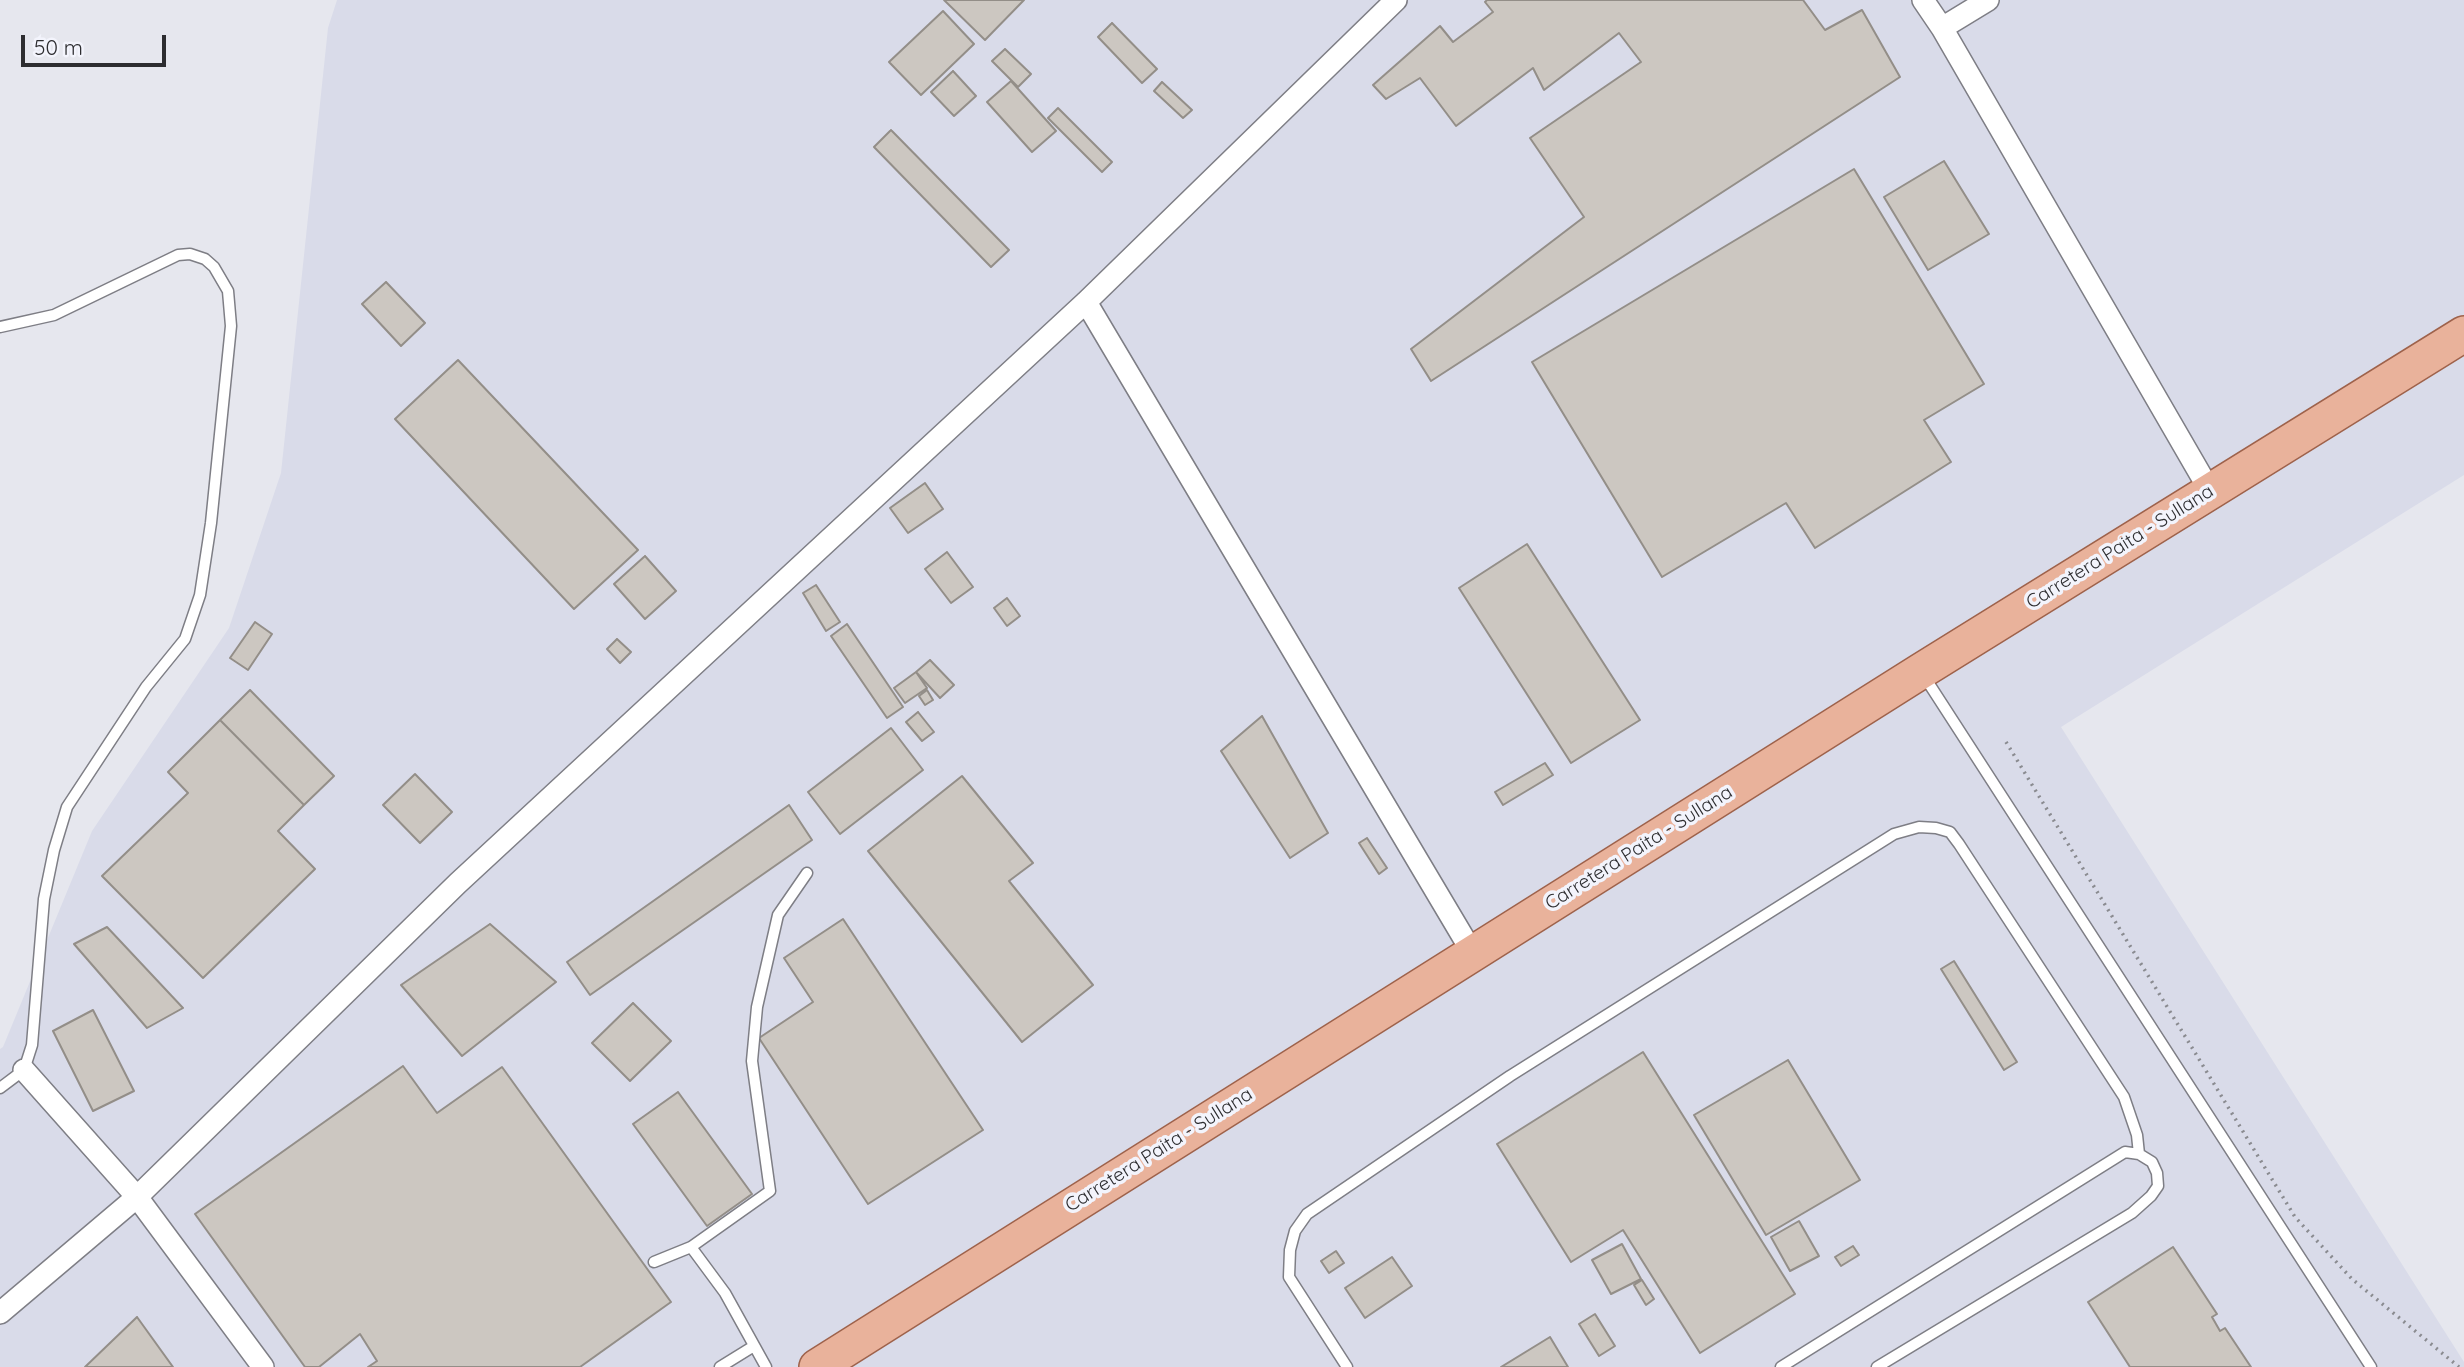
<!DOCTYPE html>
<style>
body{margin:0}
#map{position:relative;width:2464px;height:1367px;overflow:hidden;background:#e6e7ee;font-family:Quicksand,sans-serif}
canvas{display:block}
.scale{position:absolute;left:21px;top:35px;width:145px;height:32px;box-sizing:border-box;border:4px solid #2d2d30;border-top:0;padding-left:9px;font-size:21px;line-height:24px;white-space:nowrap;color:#2d2d30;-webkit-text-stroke:5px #f3f4fc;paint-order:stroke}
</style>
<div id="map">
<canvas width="2464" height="1367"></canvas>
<div class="scale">50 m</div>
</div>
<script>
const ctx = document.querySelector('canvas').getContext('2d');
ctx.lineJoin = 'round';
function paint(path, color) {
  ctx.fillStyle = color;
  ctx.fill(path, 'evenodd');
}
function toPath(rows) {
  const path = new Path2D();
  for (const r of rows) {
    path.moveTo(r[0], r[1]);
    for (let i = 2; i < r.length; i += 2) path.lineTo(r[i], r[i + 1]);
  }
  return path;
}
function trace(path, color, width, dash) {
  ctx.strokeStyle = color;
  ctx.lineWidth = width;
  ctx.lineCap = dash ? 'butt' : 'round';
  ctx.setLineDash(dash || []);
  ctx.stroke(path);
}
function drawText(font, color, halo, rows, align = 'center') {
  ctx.font = font + ' Quicksand,sans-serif';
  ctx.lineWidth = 7;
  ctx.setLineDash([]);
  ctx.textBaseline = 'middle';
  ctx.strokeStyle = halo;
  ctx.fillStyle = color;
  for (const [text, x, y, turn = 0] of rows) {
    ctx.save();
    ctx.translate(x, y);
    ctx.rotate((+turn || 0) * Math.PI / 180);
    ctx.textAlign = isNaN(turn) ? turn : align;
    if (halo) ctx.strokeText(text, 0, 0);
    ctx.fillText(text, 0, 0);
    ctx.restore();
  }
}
const built = toPath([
 [337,0,2464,0,2464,475,2061,727,2464,1362,2464,1367,0,1367,0,1049,3,1047,92,831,229,628,281,473,328,28]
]);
const building = toPath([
 [944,0,1024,0,985,40,944,0],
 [1487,0,1803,0,1825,30,1862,10,1900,77,1431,381,1411,349,1584,217,1530,138,1641,62,1619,33,1544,90,1533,68,1456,126,1420,78,1386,99,1373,85,1440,26,1453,42,1493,12,1485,2,1487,0],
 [943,11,974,44,921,95,889,62,943,11],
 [1112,23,1157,69,1142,83,1098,37,1112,23],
 [1005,49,1031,74,1018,87,992,61,1005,49],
 [953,71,976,96,954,116,931,92,953,71],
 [1011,81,1056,131,1032,152,987,102,1011,81],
 [1162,82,1192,110,1183,118,1154,91,1162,82],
 [1058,108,1112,162,1102,172,1048,118,1058,108],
 [891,130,1009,250,991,267,874,147,891,130],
 [1944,161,1989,234,1928,270,1884,197,1944,161],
 [1854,169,1984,384,1924,420,1951,462,1815,548,1786,503,1662,577,1532,362,1854,169],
 [386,282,425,323,401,346,362,304,386,282],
 [458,360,638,550,574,609,395,419,458,360],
 [925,483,943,509,908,533,890,508,925,483],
 [1527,544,1640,720,1571,763,1459,588,1527,544],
 [947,552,973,587,951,603,925,569,947,552],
 [645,556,676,591,645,619,614,584,645,556],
 [816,585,840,622,826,631,803,593,816,585],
 [1007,598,1020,616,1007,626,994,608,1007,598],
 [255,622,272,634,248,670,230,658,255,622],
 [847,624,903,707,887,718,831,636,847,624],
 [617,639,631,652,620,663,607,649,617,639],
 [930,660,954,685,940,698,916,672,930,660],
 [916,672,927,688,905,703,894,688,916,672],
 [250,690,334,776,304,805,220,720,250,690],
 [927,690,933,700,925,705,919,696,927,690],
 [918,712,934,732,922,741,906,722,918,712],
 [1262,716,1328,833,1290,858,1221,751,1262,716],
 [220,720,304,805,278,831,315,869,203,978,102,876,188,793,168,772,220,720],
 [891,728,923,770,840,834,808,792,891,728],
 [1545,763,1553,775,1503,805,1495,792,1545,763],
 [415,774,452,812,420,843,383,805,415,774],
 [962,776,1033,863,1009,881,1093,985,1022,1042,868,851,962,776],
 [789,805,812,840,590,995,567,962,789,805],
 [1367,838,1387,868,1379,874,1359,843,1367,838],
 [843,919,983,1130,868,1204,759,1038,813,1002,784,958,843,919],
 [490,924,556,982,462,1056,401,985,490,924],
 [107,927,183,1008,147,1028,74,944,107,927],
 [1954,961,2017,1062,2004,1070,1941,969,1954,961],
 [633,1003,671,1041,630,1081,592,1043,633,1003],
 [93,1010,134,1091,93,1111,53,1031,93,1010],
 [1643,1052,1795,1294,1700,1353,1623,1230,1571,1262,1497,1144,1643,1052],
 [1788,1060,1860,1180,1766,1235,1694,1115,1788,1060],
 [403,1066,437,1113,502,1067,671,1302,580,1367,368,1367,377,1361,360,1334,319,1367,305,1367,195,1214,403,1066],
 [678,1092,752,1194,707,1226,633,1124,678,1092],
 [1799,1221,1819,1256,1790,1271,1771,1237,1799,1221],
 [1622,1244,1641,1279,1611,1294,1592,1260,1622,1244],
 [1853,1246,1859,1255,1841,1266,1835,1257,1853,1246],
 [2173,1247,2217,1314,2212,1317,2220,1331,2225,1328,2251,1367,2130,1367,2088,1302,2173,1247],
 [1336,1251,1344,1263,1329,1273,1321,1261,1336,1251],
 [1392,1257,1412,1286,1365,1318,1345,1288,1392,1257],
 [1642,1280,1654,1299,1646,1305,1634,1285,1642,1280],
 [1595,1314,1615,1346,1599,1356,1579,1324,1595,1314],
 [137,1317,173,1367,85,1367,137,1317],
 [1550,1337,1568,1367,1501,1367,1550,1337]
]);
const path = toPath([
 [2006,742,2295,1217,2352,1279,2459,1367]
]);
const service = toPath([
 [0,327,54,315,178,255,190,254,205,259,214,267,228,291,231,326,211,523,200,595,185,639,146,687,67,807,54,850,44,899,32,1045,24,1070,0,1088],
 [1924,676,2371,1367],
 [691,1247,725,1293,766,1367],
 [654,1262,691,1247,770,1191,752,1061,757,1007,778,915,807,873],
 [720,1367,754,1346],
 [1347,1367,1289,1277,1290,1250,1295,1231,1307,1214,1510,1076,1894,834,1919,827,1936,828,1950,832,1959,844,2124,1097,2137,1135,2139,1154],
 [1781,1367,2125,1152,2139,1154,2152,1162,2157,1173,2158,1186,2151,1196,2132,1213,1877,1367]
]);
const minor = toPath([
 [1923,0,1942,28,2210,491],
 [1942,28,1988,0],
 [1086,302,1472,952],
 [24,1070,137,1197,263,1367],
 [0,1313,137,1197,458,883,1086,302,1396,0]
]);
const primary = toPath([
 [817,1367,1921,671,2464,334]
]);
const streetNames = [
 ["Carretera Paita - Sullana",2120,547,-32],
 ["Carretera Paita - Sullana",1639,848,-32],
 ["Carretera Paita - Sullana",1159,1150,-32]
];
paint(built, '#d9dbe9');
paint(building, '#ccc7c1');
trace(building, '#938e88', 2);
trace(service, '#7e7e85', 13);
trace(minor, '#7e7e85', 24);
trace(primary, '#9e624b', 38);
trace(path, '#8a8b90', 3.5, [2, 5]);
trace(service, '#fff', 10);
trace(minor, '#fff', 21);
trace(primary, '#e9b29b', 35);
drawText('19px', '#2d2d30', '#f3f4fc', streetNames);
</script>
